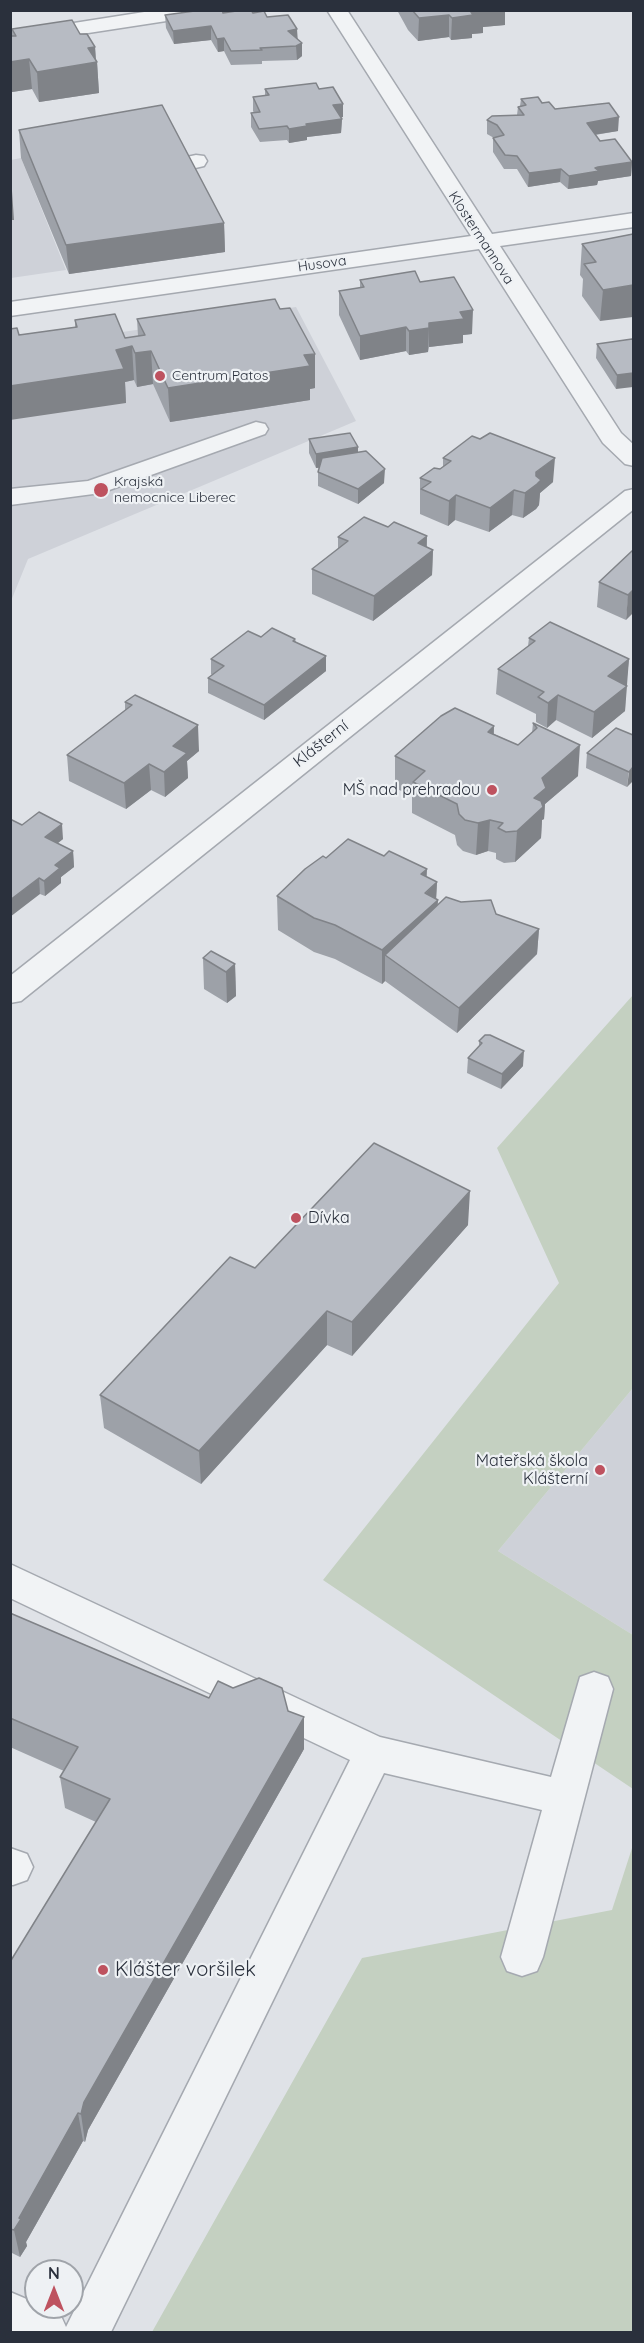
<!DOCTYPE html>
<meta charset="utf-8">
<style>
body{margin:0}
#map{position:relative;width:644px;height:2343px;overflow:hidden;background:#dfe2e7;font-family:Quicksand,sans-serif}
canvas{display:block}
.frame{position:absolute;inset:0;border:12px solid #2a303c;pointer-events:none}
.north{position:absolute;left:24px;top:2259px;width:60px;height:60px;box-sizing:border-box;background:#eef1f4;border:2px solid #a0a4aa;border-radius:50%;rotate:0deg;font-size:16px;font-weight:700;line-height:24px;text-align:center;color:#2a303c}
.north::after{content:'';display:block;margin:auto;width:21px;height:27px;background:#be525f;clip-path:polygon(50% 0,100% 100%,50% 72%,0 100%)}
</style>
<div id="map">
<canvas width="644" height="2343"></canvas>
<div class="frame"></div>
<div class="north">N</div>
</div>
<script>
const ctx = document.querySelector('canvas').getContext('2d');
ctx.lineJoin = 'round';
function paint(path, color) {
  ctx.fillStyle = color;
  ctx.fill(path, 'evenodd');
}
function toPath(rows) {
  const path = new Path2D();
  for (const r of rows) {
    path.moveTo(r[0], r[1]);
    for (let i = 2; i < r.length; i += 2) path.lineTo(r[i], r[i + 1]);
  }
  return path;
}
function trace(path, color, width, dash) {
  ctx.strokeStyle = color;
  ctx.lineWidth = width;
  ctx.lineCap = dash ? 'butt' : 'round';
  ctx.setLineDash(dash || []);
  ctx.stroke(path);
}
function drawText(font, color, halo, rows, align = 'center') {
  ctx.font = font + ' Quicksand,sans-serif';
  ctx.lineWidth = 4.5;
  ctx.setLineDash([]);
  ctx.textBaseline = 'middle';
  ctx.strokeStyle = halo;
  ctx.fillStyle = color;
  for (const [text, x, y, turn = 0] of rows) {
    ctx.save();
    ctx.translate(x, y);
    ctx.rotate((+turn || 0) * Math.PI / 180);
    ctx.textAlign = isNaN(turn) ? turn : align;
    if (halo) ctx.strokeText(text, 0, 0);
    ctx.fillText(text, 0, 0);
    ctx.restore();
  }
}
const built = toPath([
 [21,158,66,270,11,278,11,160],
 [296,307,356,421,28,559,11,601,11,348],
 [633,1388,633,1635,498,1551]
]);
const green = toPath([
 [633,995,633,1388,498,1551,633,1635,633,1789,323,1580,559,1283,497,1148],
 [633,1845,633,2332,152,2332,362,1958,612,1910]
]);
const minor = toPath([
 [157,10,209,10,199,16,10,45,10,33,157,10],
 [327,10,347,10,492,234,634,213,634,227,500,246,621,433,634,445,634,466,625,464,603,443,479,249,10,316,10,302,471,236,327,10],
 [196,155,204,156,207,161,204,166,148,179,140,177,137,172,140,167,196,155],
 [256,422,265,424,268,429,265,434,101,493,10,505,10,489,88,481,256,422],
 [634,489,634,509,21,1001,10,1003,10,976,625,491,634,489],
 [10,1564,380,1737,551,1777,580,1677,594,1672,608,1677,613,1689,543,1957,537,1971,522,1976,507,1971,501,1957,542,1810,384,1773,111,2332,10,2332,10,2292,36,2303,36,2307,43,2307,61,2316,66,2327,350,1760,10,1598,10,1564],
 [10,1848,27,1854,33,1867,27,1880,13,1885,10,1885,10,1848]
]);
const wall = toPath([
 [397,10,505,10,505,25,483,27,483,33,472,34,472,38,451,40,449,37,418,41,408,30],
 [223,13,253,13,267,17,302,43,302,56,297,60,262,61,262,64,231,65,224,51,218,52,211,40,174,44,166,28,165,15],
 [12,29,80,34,95,47,96,60,97,62,99,93,39,102,32,89,12,92,10,89,10,36,12,36],
 [265,89,319,89,343,117,340,117,342,119,341,133,307,137,307,140,289,143,287,140,260,142,251,127,251,113,254,113,253,111,253,97,265,96],
 [521,99,542,103,555,109,618,131,595,135,600,141,632,162,631,176,598,181,597,185,568,189,560,182,528,187,517,169,504,169,493,152,493,138,494,138,487,134,487,120,517,115,518,107,520,106],
 [19,130,224,223,225,252,69,274,21,158],
 [633,234,600,321,582,296,583,279,580,275,582,244],
 [360,280,420,282,472,334,463,335,463,343,429,347,428,352,409,355,406,351,360,360,339,315,339,291,360,288],
 [280,309,315,354,315,388,310,389,310,400,170,422,153,384,137,387,134,380,125,382,126,403,19,335,75,327,75,320,125,338,138,336,137,319],
 [633,340,616,389,596,358,597,344],
 [309,439,358,447,358,453,384,483,358,504,318,486,318,472,319,468,316,468,309,453],
 [443,458,553,482,540,493,539,505,536,509,523,518,512,515,489,532,455,520,448,526,420,514,420,478,443,467],
 [388,527,427,536,427,547,433,550,432,575,373,621,312,594,312,569,338,549,338,537],
 [633,550,626,620,597,607,599,582],
 [261,637,295,639,296,642,326,671,264,720,208,693,208,678,212,675,211,674,211,659],
 [529,638,629,659,626,685,625,711,592,738,556,720,547,728,536,722,536,714,496,694,498,669,528,646],
 [135,695,199,751,187,761,188,778,165,797,151,790,126,809,69,781,67,755,125,710,125,702],
 [533,723,578,776,545,804,544,819,542,820,541,838,515,862,504,863,496,859,496,853,488,851,476,855,463,851,457,845,455,835,412,813,412,796,395,788,395,756,494,726,494,734,518,745,532,733],
 [633,735,627,787,586,768,587,753],
 [22,825,63,839,57,844,73,851,74,867,61,877,61,883,45,896,40,894],
 [326,858,426,877,437,882,436,899,438,900,437,905,496,914,539,929,537,954,457,1033,385,981,382,984,335,959,314,952,278,930,277,896],
 [203,958,235,964,236,996,227,1003,204,989],
 [479,1041,523,1066,501,1089,467,1073,468,1058,479,1047],
 [468,1225,352,1356,327,1345,201,1484,104,1428,100,1395,255,1268],
 [10,1613,209,1698,288,1711,304,1749,88,2130,85,2142,83,2141,26,2242,27,2246,20,2257,10,2252,10,1962,96,1822,65,1808,60,1777,64,1771,10,1747]
]);
const shadedWall = toPath([
 [480,10,505,10,505,25,483,27,483,33,472,34,472,38,451,40,452,18,471,12],
 [449,15,449,37,418,41,419,18],
 [211,26,211,40,174,44,173,31],
 [297,29,298,43,288,31],
 [224,38,224,51,218,52,217,39],
 [302,43,302,56,297,60,296,46],
 [95,47,96,63,97,62,99,93,39,102,37,72,88,48],
 [29,59,32,89,12,92,10,62],
 [343,104,343,117,333,118,333,105],
 [619,117,618,131,586,136,587,123],
 [342,119,341,133,307,137,307,140,289,143,289,129,306,124],
 [632,162,631,176,598,181,597,185,568,189,569,176,598,167],
 [561,169,560,182,528,187,529,173],
 [10,191,12,191,14,220,10,220],
 [224,223,225,252,69,274,66,245],
 [633,285,633,317,600,321,603,290],
 [473,310,472,334,463,335,463,343,429,347,429,323,460,312],
 [406,327,406,351,360,360,360,336],
 [429,328,428,352,409,355,409,331],
 [132,346,134,380,125,382,126,403,10,420,10,386,116,350],
 [151,351,153,384,137,387,135,353],
 [315,354,315,388,310,389,310,400,170,422,168,388,304,355],
 [633,373,633,387,616,389,617,375],
 [358,447,358,461,316,468,316,454],
 [555,458,553,482,540,493,539,505,536,509,523,518,525,493,536,472],
 [385,469,384,483,358,504,358,489],
 [514,490,512,515,489,532,490,508],
 [456,495,455,520,448,526,449,501],
 [427,536,426,555,433,550,432,575,373,621,374,596,418,543],
 [633,590,633,613,626,620,628,595],
 [326,656,326,671,264,720,264,705],
 [629,659,627,685,605,702,608,676],
 [627,686,625,711,592,738,594,712],
 [558,695,556,720,547,728,548,703],
 [198,725,199,751,187,761,188,778,165,797,164,772,173,746],
 [494,726,492,757,488,732],
 [580,745,578,776,545,804,544,819,542,820,541,838,515,862,517,831,534,798,542,778],
 [149,764,151,790,126,809,124,783],
 [633,767,633,781,627,787,629,772],
 [490,820,488,851,476,855,478,823],
 [62,824,63,839,46,852,45,837],
 [73,851,74,867,61,877,61,883,45,896,44,881,55,865],
 [427,869,426,893,437,882,436,901,438,900,436,934,385,955,385,981,382,984,382,950,421,874],
 [39,878,40,894,10,917,10,900],
 [539,929,537,954,457,1033,459,1008],
 [235,964,236,996,227,1003,226,972],
 [524,1051,523,1066,501,1089,502,1074],
 [470,1191,468,1225,352,1356,352,1322],
 [327,1311,327,1345,201,1484,199,1451],
 [304,1717,304,1749,88,2130,85,2142,81,2114,84,2102],
 [78,2113,83,2141,26,2242,27,2246,20,2257,14,2230,19,2218]
]);
const building = toPath([
 [202,10,222,10,223,13,243,10,251,10,253,13,264,11,267,17,288,15,297,29,288,31,302,43,296,46,260,48,262,50,231,51,224,38,217,39,211,26,173,31,165,15,202,10],
 [412,10,481,10,471,12,473,15,452,18,449,15,419,18,412,10],
 [72,20,80,34,87,34,95,47,88,48,97,62,37,72,29,59,10,62,10,36,16,36,12,29,72,20],
 [316,83,319,89,333,87,343,104,333,105,342,119,306,124,307,126,289,129,287,126,259,129,251,113,260,112,253,97,269,95,265,89,316,83],
 [538,97,542,103,549,102,555,109,609,103,619,117,587,123,600,141,615,139,632,162,598,167,595,168,599,171,569,176,561,169,529,173,517,156,505,155,493,138,504,135,497,125,487,120,492,116,524,115,518,107,526,105,521,99,538,97],
 [162,105,224,223,66,245,19,130,162,105],
 [633,234,633,285,603,290,584,264,596,262,582,244,633,234],
 [415,271,420,282,454,277,473,310,460,312,464,319,429,323,429,328,409,331,406,327,360,336,339,291,364,287,360,280,415,271],
 [275,299,280,309,290,308,315,354,304,355,310,366,168,388,151,351,135,353,132,346,116,350,124,369,10,386,10,329,17,328,19,335,77,327,75,320,115,314,125,338,145,335,137,319,275,299],
 [632,339,633,340,633,373,617,375,597,344,632,339],
 [350,433,358,447,316,454,309,439,350,433],
 [490,433,555,458,536,472,536,476,541,480,537,484,525,493,514,490,490,508,456,495,449,501,421,489,431,482,420,478,434,468,440,469,451,461,443,458,472,436,480,439,490,433],
 [366,451,385,469,358,489,318,472,322,458,366,451],
 [364,517,388,527,394,522,427,536,418,543,433,550,374,596,312,569,348,541,338,537,364,517],
 [633,550,633,590,628,595,599,582,633,550],
 [550,622,629,659,608,676,627,686,594,712,558,695,548,703,538,697,544,692,498,669,535,641,529,638,550,622],
 [272,628,295,639,293,641,326,656,264,705,208,678,224,666,211,659,248,631,261,637,272,628],
 [135,695,198,725,173,746,187,753,164,772,149,764,124,783,67,755,132,705,125,702,135,695],
 [455,708,494,726,488,732,518,745,537,728,533,723,580,745,542,778,546,788,534,798,541,801,543,807,517,831,506,832,498,828,503,823,490,820,478,823,465,820,459,814,457,804,413,782,425,771,395,756,441,716,455,708],
 [616,728,633,735,633,767,629,772,587,753,616,728],
 [39,812,62,824,45,837,73,851,55,865,60,868,44,881,39,878,10,900,10,819,22,825,39,812],
 [348,839,384,856,389,851,427,869,421,874,437,882,425,893,438,900,382,950,335,925,314,918,277,896,305,869,323,856,326,858,348,839],
 [446,897,461,902,491,900,496,914,539,929,459,1008,385,955,446,897],
 [211,951,235,964,226,972,203,958,211,951],
 [485,1035,490,1035,524,1051,502,1074,468,1058,482,1043,479,1041,485,1035],
 [374,1143,470,1191,352,1322,327,1311,199,1451,100,1395,230,1257,255,1268,374,1143],
 [10,1613,209,1698,218,1681,233,1688,259,1678,282,1688,288,1711,304,1717,84,2102,81,2114,78,2113,19,2218,21,2219,14,2230,10,2229,10,1962,110,1799,60,1777,78,1747,10,1718,10,1613]
]);
const markers = [
 [160,376,6,"#be525f"],
 [101,490,8,"#be525f"],
 [492,790,6,"#be525f"],
 [296,1218,6,"#be525f"],
 [600,1470,6,"#be525f"],
 [103,1970,6,"#be525f"]
];
const farStreetnames = [
 ["Klostermannova",481,238,57],
 ["Husova",322,264,-8]
];
const farPoinames = [
 ["Centrum Patos",172,376],
 ["Krajská",114,482],
 ["nemocnice Liberec",114,498]
];
const streetNames = [
 ["Klášterní",321,744,-38]
];
const poiNames = [
 ["MŠ nad prehradou",480,790],
 ["Dívka",308,1218,"left"],
 ["Mateřská škola",588,1461],
 ["Klášterní",588,1479]
];
const nearPoinames = [
 ["Klášter voršilek",115,1970]
];
paint(built, '#ced1d8');
paint(green, '#c4d0c1');
trace(minor, '#a5a9b0', 3);
paint(minor, '#f1f3f5');
paint(wall, '#9da1a8');
paint(shadedWall, '#808388');
paint(building, '#b7bbc3');
trace(building, '#808388', 1.5);
for (const [x, y, r, color] of markers) {
  const dot = new Path2D();
  dot.arc(x, y, r, 0, 2 * Math.PI);
  ctx.fillStyle = color;
  ctx.fill(dot);
  trace(dot, '#eef1f4', 2);
}
drawText('14px', '#2a303c', '#eef1f4', farStreetnames);
drawText('14px', '#2a303c', '#eef1f4', farPoinames, 'left');
drawText('16px', '#2a303c', '#eef1f4', streetNames);
drawText('16px', '#2a303c', '#eef1f4', poiNames, 'right');
drawText('20px', '#2a303c', '#eef1f4', nearPoinames, 'left');
</script>
